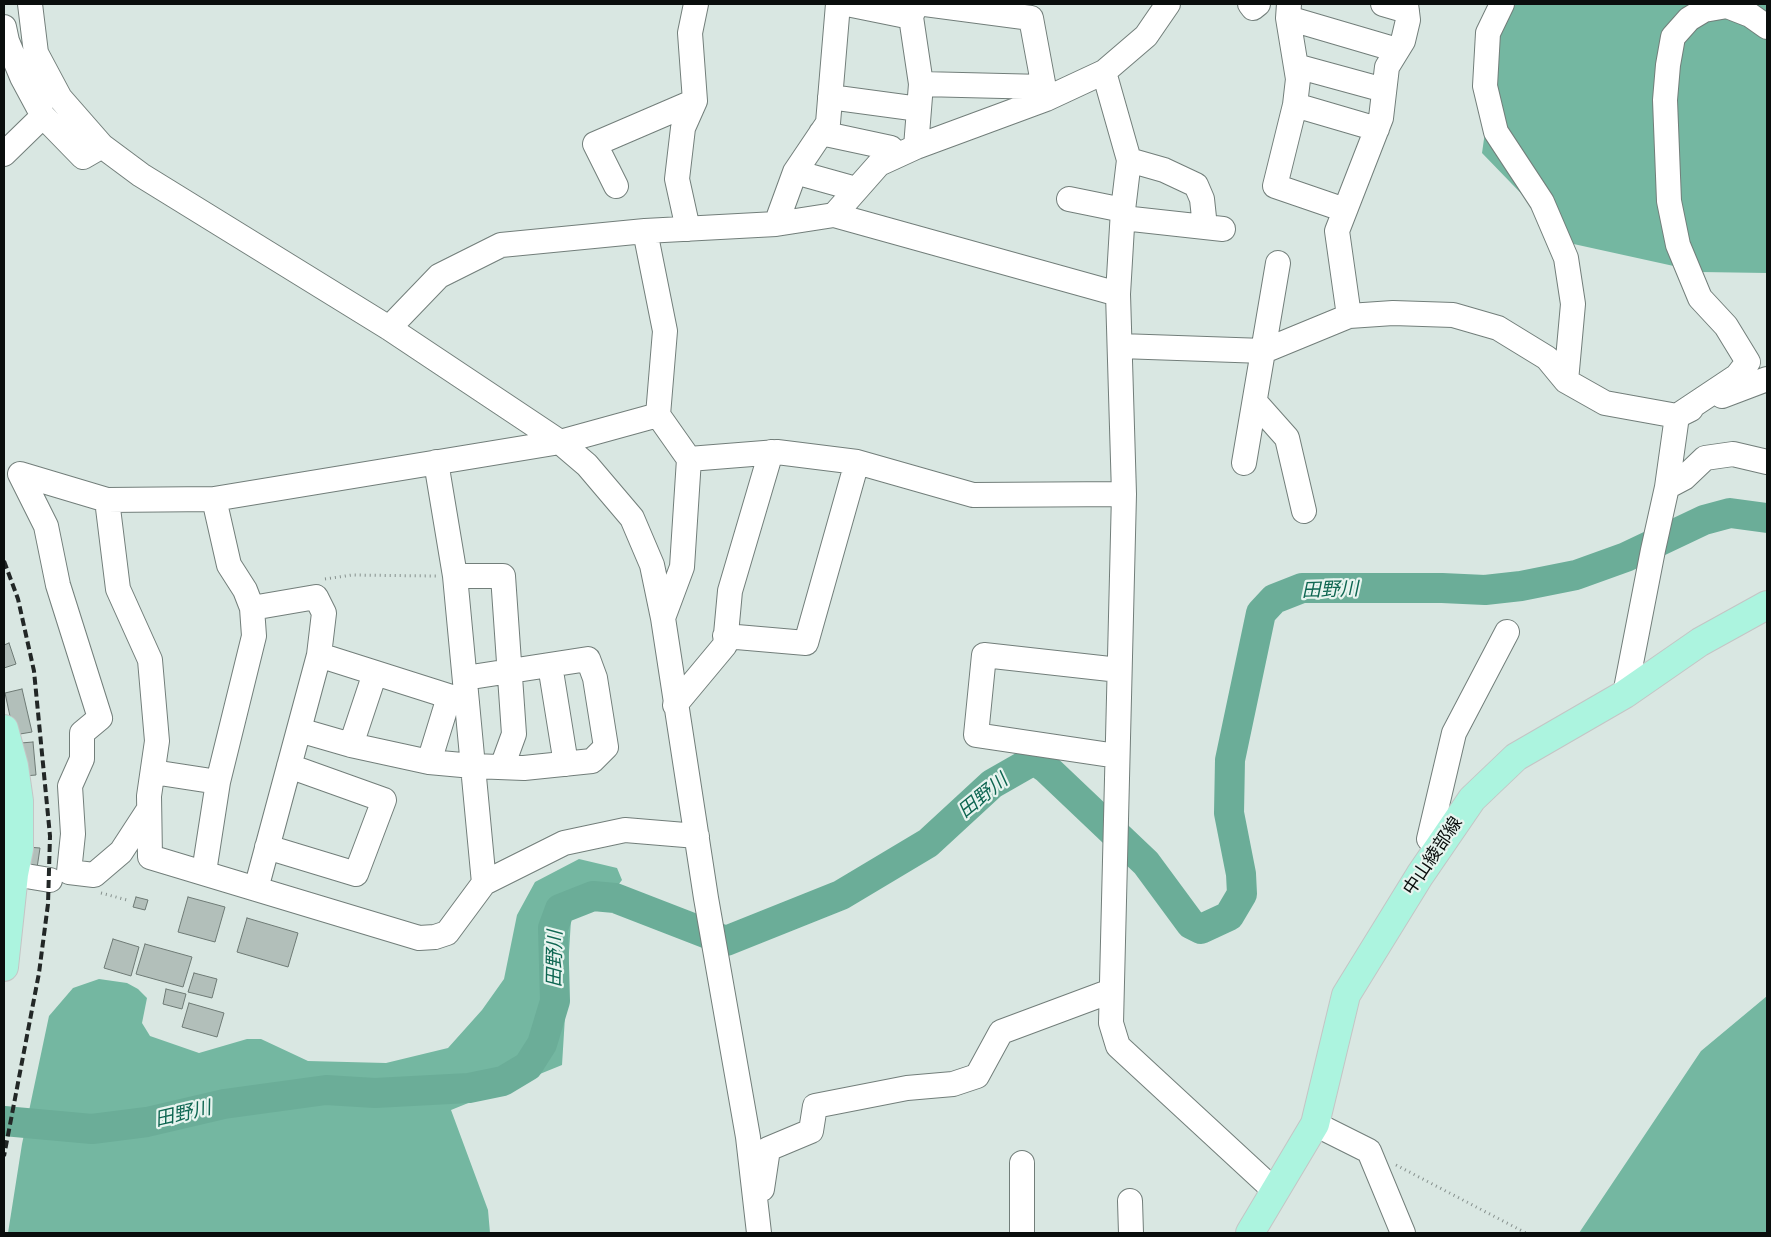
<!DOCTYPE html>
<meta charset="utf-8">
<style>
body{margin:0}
#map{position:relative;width:1771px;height:1237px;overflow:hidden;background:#d9e7e2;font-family:Mulish,sans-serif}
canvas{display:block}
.frame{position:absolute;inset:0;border:5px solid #0a0e0d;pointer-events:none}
</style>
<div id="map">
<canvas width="1771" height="1237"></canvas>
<div class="frame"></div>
</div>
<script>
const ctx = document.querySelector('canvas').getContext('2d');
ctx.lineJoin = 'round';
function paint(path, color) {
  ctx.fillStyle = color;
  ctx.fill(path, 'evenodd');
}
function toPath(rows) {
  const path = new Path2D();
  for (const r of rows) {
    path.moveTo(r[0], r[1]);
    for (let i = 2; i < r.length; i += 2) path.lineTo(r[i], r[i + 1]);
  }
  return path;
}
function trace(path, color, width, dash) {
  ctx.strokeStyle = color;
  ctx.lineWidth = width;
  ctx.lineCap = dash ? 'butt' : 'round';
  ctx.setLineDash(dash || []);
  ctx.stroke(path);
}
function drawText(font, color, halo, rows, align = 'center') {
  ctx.font = font + ' Mulish,"Noto Sans JP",sans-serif';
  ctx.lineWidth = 4.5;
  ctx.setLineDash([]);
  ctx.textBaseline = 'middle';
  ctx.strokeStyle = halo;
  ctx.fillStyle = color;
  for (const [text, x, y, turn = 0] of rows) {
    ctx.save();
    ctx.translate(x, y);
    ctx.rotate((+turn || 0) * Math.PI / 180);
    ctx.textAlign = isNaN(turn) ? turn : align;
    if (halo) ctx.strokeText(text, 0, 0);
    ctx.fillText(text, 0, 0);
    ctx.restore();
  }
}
const forest = toPath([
 [1516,4,1767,4,1767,273,1701,272,1569,243,1482,153,1500,27],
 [579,859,617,868,622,880,615,889,578,890,571,920,562,1065,451,1110,488,1210,490,1233,8,1233,22,1144,49,1016,73,988,99,979,127,983,138,989,147,998,142,1023,150,1036,199,1053,247,1039,261,1039,308,1061,386,1063,448,1048,482,1010,504,979,517,915,535,882],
 [1767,996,1767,1233,1579,1233,1701,1051]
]);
const river = toPath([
 [4,1121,92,1129,147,1122,224,1104,326,1090,375,1093,469,1088,503,1081,528,1066,542,1044,555,1001,553,928,560,909,593,896,615,898,726,941,841,895,928,843,992,784,1034,760,1047,769,1146,863,1191,924,1201,929,1229,916,1242,894,1241,874,1229,813,1230,760,1261,613,1274,599,1302,588,1442,588,1485,590,1521,586,1576,575,1626,557,1704,520,1730,513,1767,518]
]);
const building = toPath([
 [9,643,16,664,4,668,4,645,9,643],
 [22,689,32,732,14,735,5,693,22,689],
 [33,742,36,775,24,776,21,743,33,742],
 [4,800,6,800,7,833,4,833,4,800],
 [27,847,40,848,37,868,25,866,27,847],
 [136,897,148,900,145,910,133,907,136,897],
 [188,897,225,907,215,942,178,932,188,897],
 [247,918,298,933,288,967,237,952,247,918],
 [113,939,139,947,131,976,104,968,113,939],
 [145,944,192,957,183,987,136,974,145,944],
 [194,973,217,979,212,998,188,992,194,973],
 [166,989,186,994,182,1009,163,1004,166,989],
 [189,1003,224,1013,217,1037,182,1027,189,1003]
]);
const path = toPath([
 [325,579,352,575,436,576],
 [101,893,127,900],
 [1396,1165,1526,1233]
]);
const minor = toPath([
 [30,4,36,53,60,98,102,146,141,175,389,328,560,442,587,465,632,518,652,565,663,618,706,898,748,1137,759,1233],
 [847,4,911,17],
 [916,4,911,17,921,84],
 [925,4,1031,18,1046,99],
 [1250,4,1253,8,1258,4],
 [1289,4,1288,18,1298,79,1295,105,1275,186,1345,210],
 [1383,4,1407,11],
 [1502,4,1488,33,1485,86,1496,132,1542,202,1566,258,1573,304,1566,381],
 [1288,18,1397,50],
 [4,27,7,41,22,77,43,116,83,157,102,146],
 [1296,66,1384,90],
 [1104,72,1129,160,1123,210,1118,294,1124,494,1111,1023,1118,1046,1275,1191],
 [830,97,919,109],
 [695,101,690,33,696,4],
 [1295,105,1377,129],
 [821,133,891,148,897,155],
 [916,147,921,84,1044,87],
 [4,154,43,116],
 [1129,160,1164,170,1196,185,1202,199,1205,227],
 [795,172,856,189],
 [616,186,595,144,695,101,683,128,677,179,688,229],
 [1069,199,1123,210],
 [834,215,879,164,916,147,1046,99,1104,72,1146,36,1168,4],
 [1123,218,1223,229],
 [776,224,795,172,828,123,838,4],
 [645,231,665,331,658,415,689,459,682,567,663,618],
 [1349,316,1337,231,1381,118,1387,67,1403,41,1408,20,1406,4],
 [389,328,439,276,501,245,645,231,776,224,834,215,1118,294],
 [1120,346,1264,351,1349,316,1393,313,1453,315,1498,328,1547,358,1566,381,1605,403,1677,416,1691,409],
 [1722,396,1767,379],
 [1255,402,1287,438,1304,511],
 [658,415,560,442,214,499,107,500,118,589,150,660,157,741,149,796,150,857,419,938,435,937,447,933,484,883,564,843,625,830,697,836],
 [689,459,777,452,857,462,973,495,1124,494],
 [436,462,455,576,484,883],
 [1244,463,1278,263],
 [1667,487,1684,478,1705,458,1733,454,1767,462],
 [107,500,20,474,46,526,58,585,100,718,82,733,82,759,70,786,73,834,69,872,94,875,121,852,149,809],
 [455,576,503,576,514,734,502,767],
 [252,608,316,597,324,613,319,655,256,889],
 [725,636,806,643,857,462],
 [319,655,467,702],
 [550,665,566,764],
 [1625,694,1653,550,1667,487,1677,416,1737,376,1748,362,1726,326,1700,298,1678,245,1669,201,1665,100,1668,65,1673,37,1689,19,1704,10,1727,6,1750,15,1767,27],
 [675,705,725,645,730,591,771,452],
 [299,730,351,745,429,762,473,766,524,768,592,761,606,747,595,678,588,659,465,678],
 [351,745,375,673],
 [1117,756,976,735,984,655,1119,670],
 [429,762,449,697],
 [153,772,218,782],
 [1440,845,1429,839,1454,733,1507,632],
 [267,847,356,874,384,800,289,766],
 [204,872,218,782,254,636,252,608,245,590,229,565,214,499],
 [14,874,50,880],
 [1315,1124,1369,1151,1403,1233],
 [1022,1163,1022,1233],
 [762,1189,768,1149,811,1131,815,1106,907,1088,953,1084,977,1076,1001,1032,1111,991],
 [1130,1201,1131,1233]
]);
const major = toPath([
 [4,729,14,766,19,801,19,849,14,874,4,967],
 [1250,1233,1315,1124,1346,995,1420,875,1472,799,1516,757,1625,694,1700,642,1767,605]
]);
const rail = toPath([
 [4,561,18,599,34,671,50,836,48,904,39,973,4,1156]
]);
const streetNames = [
 ["中山綾部線",1433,856,-56]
];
const waterNames = [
 ["田野川",1330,590,-2],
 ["田野川",983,796,-39],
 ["田野川",555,959,-89],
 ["田野川",183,1114,-13]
];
paint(forest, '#74b7a1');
trace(river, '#6bad98', 30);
paint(building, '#b2bfba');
trace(building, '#6e7a75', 1);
trace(minor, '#727e7a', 26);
trace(major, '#c4c5c5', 30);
trace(path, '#86908d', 3, [1, 4]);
trace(minor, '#fff', 24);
trace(major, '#acf4df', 28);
trace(rail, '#222726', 4, [8, 4]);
drawText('18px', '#0a0e0d', '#e7f4ef', streetNames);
drawText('italic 19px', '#0e6651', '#e7f4ef', waterNames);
</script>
